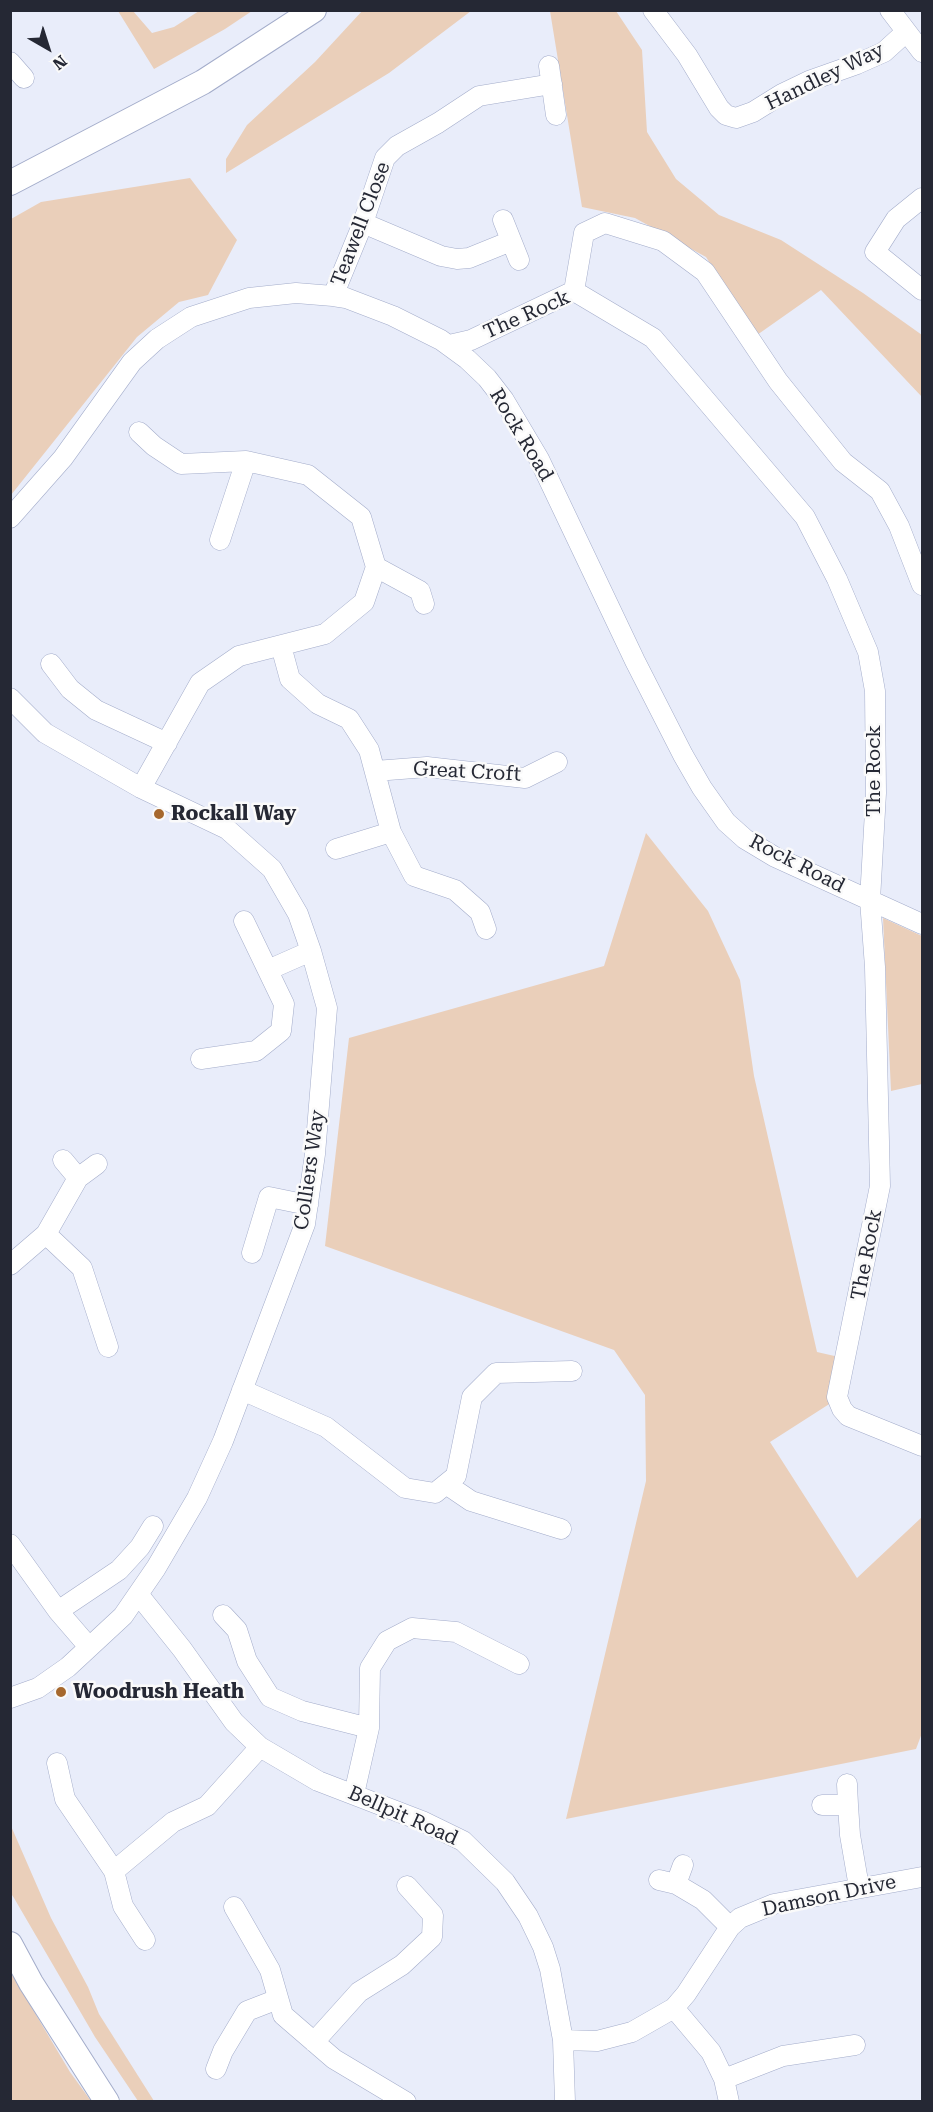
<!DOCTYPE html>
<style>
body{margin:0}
#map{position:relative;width:933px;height:2112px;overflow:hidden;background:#e9edfa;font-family:"Roboto Serif",serif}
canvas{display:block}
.frame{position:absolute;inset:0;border:12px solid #252834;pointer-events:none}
.north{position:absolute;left:18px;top:18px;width:60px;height:60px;-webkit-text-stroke:4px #fafafa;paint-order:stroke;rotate:141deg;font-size:16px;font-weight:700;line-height:24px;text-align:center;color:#252834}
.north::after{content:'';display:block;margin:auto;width:21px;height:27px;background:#252834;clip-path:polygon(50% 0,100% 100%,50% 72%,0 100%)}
</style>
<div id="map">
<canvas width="933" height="2112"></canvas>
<div class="frame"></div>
<div class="north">N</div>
</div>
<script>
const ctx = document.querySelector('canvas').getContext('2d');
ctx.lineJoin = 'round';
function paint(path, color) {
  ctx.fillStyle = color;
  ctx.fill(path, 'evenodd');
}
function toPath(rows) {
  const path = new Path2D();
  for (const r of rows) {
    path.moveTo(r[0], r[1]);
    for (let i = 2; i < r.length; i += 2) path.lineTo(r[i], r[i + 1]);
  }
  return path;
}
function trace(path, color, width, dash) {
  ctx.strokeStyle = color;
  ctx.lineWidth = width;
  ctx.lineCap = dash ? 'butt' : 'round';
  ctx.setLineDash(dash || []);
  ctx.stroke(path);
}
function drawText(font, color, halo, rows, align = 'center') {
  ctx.font = font + ' "Roboto Serif",serif';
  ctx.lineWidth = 5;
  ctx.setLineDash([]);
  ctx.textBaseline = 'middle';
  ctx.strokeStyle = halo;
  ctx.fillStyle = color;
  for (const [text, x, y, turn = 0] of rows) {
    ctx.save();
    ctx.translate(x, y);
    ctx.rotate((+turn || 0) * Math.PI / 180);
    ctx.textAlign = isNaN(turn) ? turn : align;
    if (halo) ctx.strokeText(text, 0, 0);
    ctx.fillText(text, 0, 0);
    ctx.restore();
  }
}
const green = toPath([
 [363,10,471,11,389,73,226,173,226,159,247,125,315,62],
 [118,11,133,11,152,33,174,27,199,11,252,11,225,29,154,69],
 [550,11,616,11,642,50,647,132,676,179,719,215,781,240,863,293,922,335,922,397,821,290,757,335,706,257,635,218,582,207],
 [190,178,237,240,208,295,179,302,137,337,11,495,11,219,41,202],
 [646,833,708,911,740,980,754,1076,817,1352,852,1360,848,1392,770,1442,857,1578,922,1517,922,1733,916,1749,566,1819,646,1481,645,1395,614,1350,325,1246,349,1038,604,966],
 [883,918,922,936,922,1084,891,1091],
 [11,1826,51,1918,88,1987,99,2014,154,2101,138,2101,95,2037,14,1898,10,1892],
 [10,1971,70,2072,91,2101,11,2101]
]);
const minor = toPath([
 [653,10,687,55,719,108,726,115,736,118,753,112,782,94,809,81,857,64,884,52,906,32],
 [890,10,922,52],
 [10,62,24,78],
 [549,66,556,115],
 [922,198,896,219,875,252,922,290],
 [503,220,519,260],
 [363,223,441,256,457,259,469,258,511,241],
 [574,291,584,233,605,223,663,241,705,272,778,381,843,462,880,491,899,526,922,585],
 [333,296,363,223,385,158,397,146,438,123,479,96,552,84],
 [449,345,471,340,574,291,653,338,805,517,837,579,868,652,875,691,876,793,870,900,875,967,880,1186,837,1397,842,1409,848,1416,922,1446],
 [139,432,154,446,181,464,246,461,308,475,361,517,376,567,364,602,325,634,239,656,200,683,141,788],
 [10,518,63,458,132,362,157,339,191,317,249,298,296,293,333,296,346,298,393,316,441,340,467,359,487,378,504,400,539,459,635,661,683,755,702,788,726,822,745,839,775,857,922,924],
 [220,540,246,461],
 [376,567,420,591,424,604],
 [281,646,290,679,318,704,349,719,369,750,391,832,414,876,455,890,480,912,486,929],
 [51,664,70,689,96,710,167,743],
 [10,698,45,733,141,788,227,829,272,869,298,914,311,951,327,1008,315,1154,305,1224,223,1441,197,1498,156,1568,123,1616,68,1667,38,1688,10,1698],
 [375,771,427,767,525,778,557,762],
 [336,849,391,832],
 [268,970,311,951],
 [201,1059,256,1051,281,1031,284,1004,244,921],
 [63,1160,78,1178],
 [46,1234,82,1268,108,1347],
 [252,1253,269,1197,308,1205],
 [10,1265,46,1234,78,1178,97,1164],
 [242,1390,326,1427,405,1488,435,1493,456,1476,472,1397,496,1373,572,1371],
 [446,1484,471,1501,561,1529],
 [10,1544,58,1611,89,1647],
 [138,1594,182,1649,234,1722,260,1747,318,1781,422,1821,463,1841,505,1882,528,1916,543,1947,550,1969,563,2040,565,2102],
 [58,1611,119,1570,140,1547,153,1526],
 [223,1615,237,1630,247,1661,270,1697,302,1711,369,1728],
 [57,1763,65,1799,114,1871,173,1822,207,1806,260,1747],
 [354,1794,369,1728,370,1668,387,1641,412,1628,456,1632,519,1664],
 [822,1805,848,1805,847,1784],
 [848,1805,850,1835,859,1887],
 [114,1871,123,1906,145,1940],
 [659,1880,676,1884,683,1865],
 [676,1884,703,1900,730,1927],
 [234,1907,270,1970,283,2015,334,2059,406,2102],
 [674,2008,711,2052,724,2079,729,2102],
 [563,2040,597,2041,632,2032,674,2008,686,1994,730,1927,740,1918,774,1904,922,1877],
 [314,2042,359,1992,402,1965,432,1937,433,1915,407,1886],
 [216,2069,223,2051,247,2011,278,1999],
 [724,2079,783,2056,855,2045]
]);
const major = toPath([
 [10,183,203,82,314,10],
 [10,1944,31,1983,107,2102]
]);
const markers = [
 [159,814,6,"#a6682e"],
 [61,1692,6,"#a6682e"]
];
const streetNames = [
 ["Handley Way",825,77,-26],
 ["Teawell Close",361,224,-69],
 ["The Rock",527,315,-24],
 ["Rock Road",521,435,59],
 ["The Rock",874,771,-90],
 ["Great Croft",467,772,3],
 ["Rock Road",797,864,27],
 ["Colliers Way",310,1170,-82],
 ["The Rock",867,1255,-79],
 ["Bellpit Road",403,1816,24],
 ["Damson Drive",829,1896,-12]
];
const poiNames = [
 ["Rockall Way",171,814],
 ["Woodrush Heath",73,1692]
];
paint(green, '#eacfba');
trace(minor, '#a3acca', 21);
trace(major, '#a3acca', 26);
trace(minor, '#fff', 20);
trace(major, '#fff', 24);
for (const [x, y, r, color] of markers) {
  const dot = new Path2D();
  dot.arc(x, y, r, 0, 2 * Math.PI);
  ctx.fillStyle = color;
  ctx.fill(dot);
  trace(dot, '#fafafa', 2);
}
drawText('20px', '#252834', '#fafafa', streetNames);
drawText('bold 20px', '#252834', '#fafafa', poiNames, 'left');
</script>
